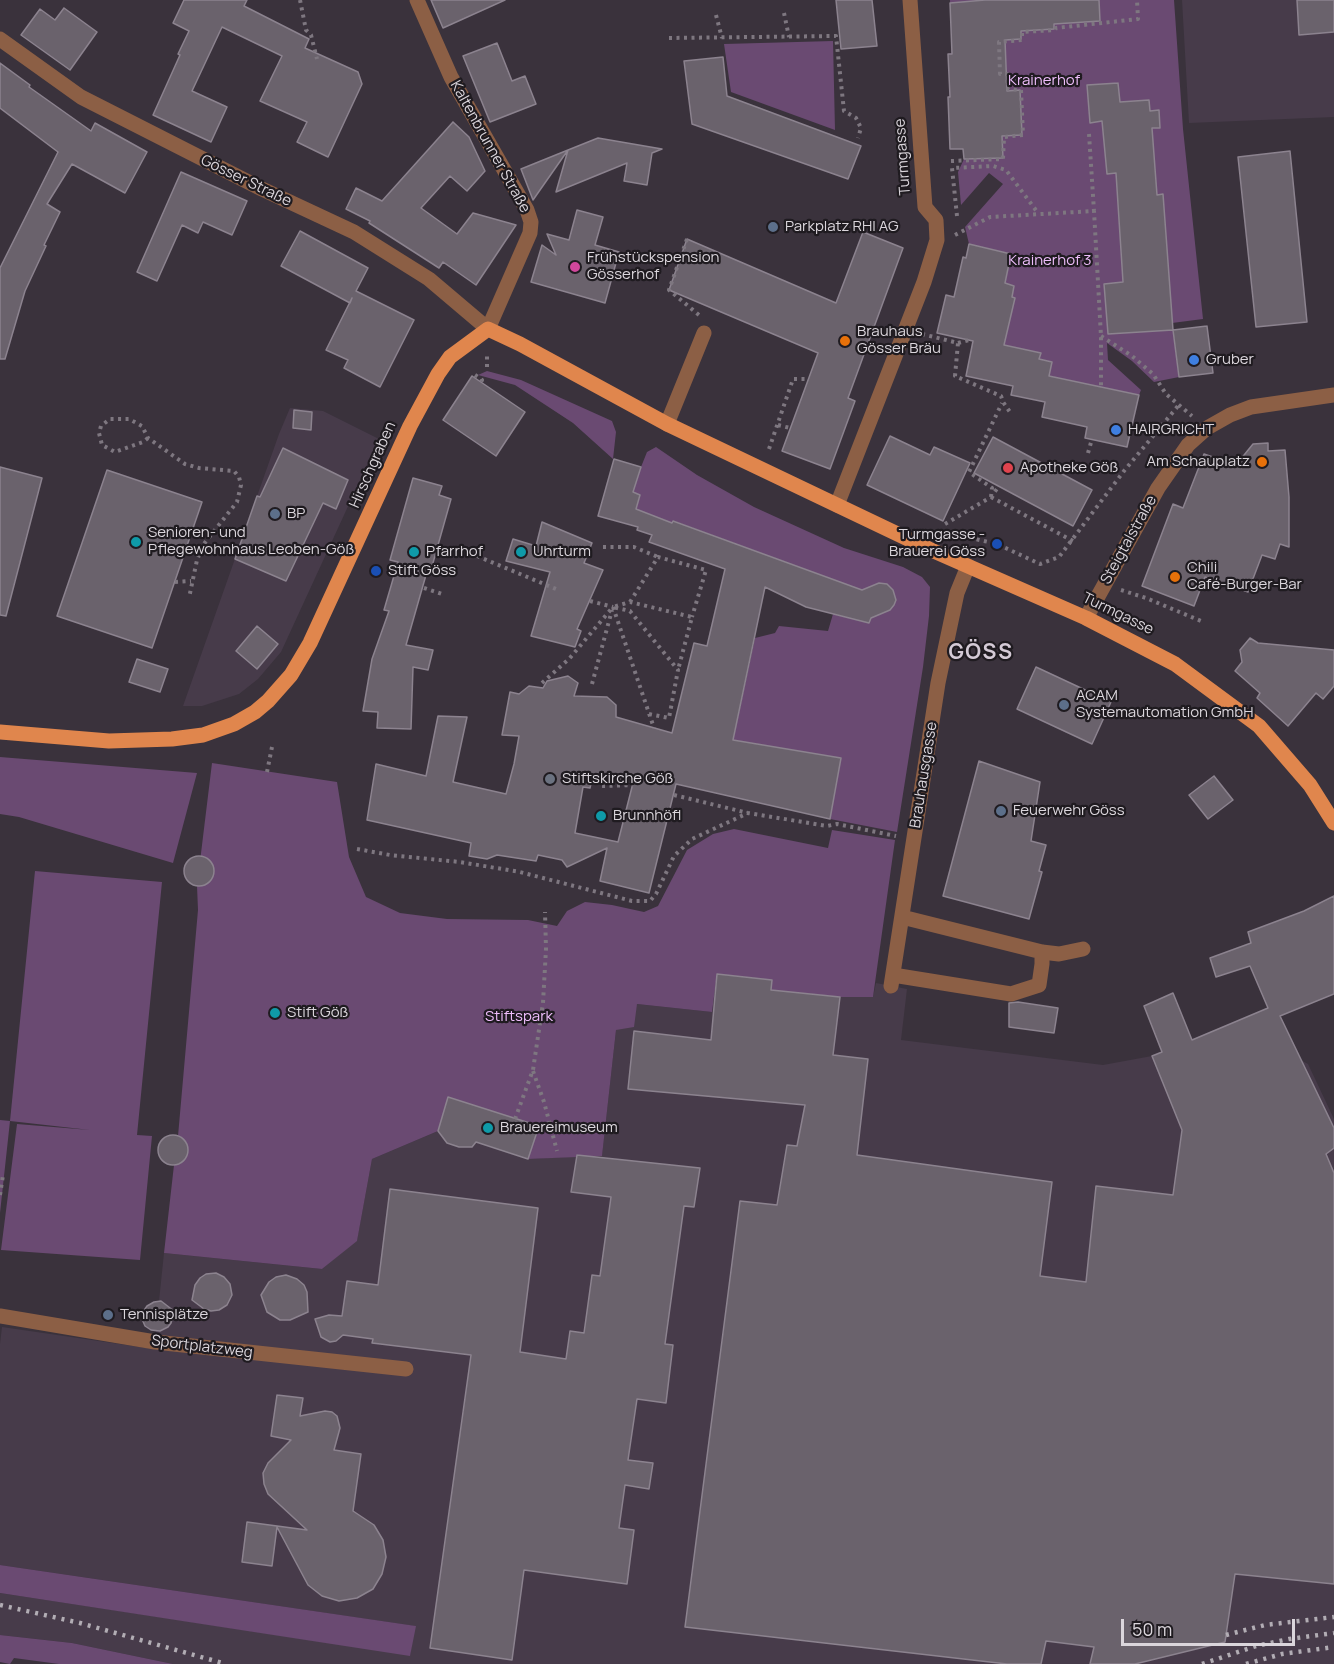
<!DOCTYPE html>
<meta charset="utf-8">
<style>
body{margin:0}
#map{position:relative;width:1334px;height:1664px;overflow:hidden;background:#3a323c;font-family:Manrope,sans-serif}
canvas{display:block}
.scale{position:absolute;left:1121px;top:1619px;width:174px;height:27px;box-sizing:border-box;border:3px solid #dbd6dc;border-top:0;padding-left:8px;font-size:18px;line-height:21px;white-space:nowrap;color:#dbd6dc;-webkit-text-stroke:4px #1f1b20;paint-order:stroke}
</style>
<div id="map">
<canvas width="1334" height="1664"></canvas>
<div class="scale">50 m</div>
</div>
<script>
const ctx = document.querySelector('canvas').getContext('2d');
ctx.lineJoin = 'round';
function paint(path, color) {
  ctx.fillStyle = color;
  ctx.fill(path, 'evenodd');
}
function toPath(rows) {
  const path = new Path2D();
  for (const r of rows) {
    if (r.length === 3) {
      path.moveTo(r[0] + r[2], r[1]);
      path.arc(r[0], r[1], r[2], 0, 2 * Math.PI);
      continue;
    }
    path.moveTo(r[0], r[1]);
    for (let i = 2; i < r.length; i += 2) path.lineTo(r[i], r[i + 1]);
  }
  return path;
}
function trace(path, color, width, dash) {
  ctx.strokeStyle = color;
  ctx.lineWidth = width;
  ctx.lineCap = dash ? 'butt' : 'round';
  ctx.setLineDash(dash || []);
  ctx.stroke(path);
}
function drawText(font, color, halo, rows, align = 'center') {
  ctx.font = font + ' Manrope,sans-serif';
  ctx.lineWidth = 4.5;
  ctx.setLineDash([]);
  ctx.textBaseline = 'middle';
  ctx.strokeStyle = halo;
  ctx.fillStyle = color;
  for (const [text, x, y, turn = 0] of rows) {
    ctx.save();
    ctx.translate(x, y);
    ctx.rotate((+turn || 0) * Math.PI / 180);
    ctx.textAlign = isNaN(turn) ? turn : align;
    if (halo) ctx.strokeText(text, 0, 0);
    ctx.fillText(text, 0, 0);
    ctx.restore();
  }
}
const built = toPath([
 [1182,0,1334,0,1334,117,1189,123],
 [290,408,323,411,379,439,281,652,258,679,239,694,202,706,183,706,279,434],
 [717,974,772,980,778,994,802,993,840,997,873,997,876,983,907,989,901,1040,1103,1065,1152,1056,1275,1005,1299,1059,1308,1064,1334,1119,1334,1664,173,1664,72,1643,0,1635,0,1593,410,1655,415,1626,0,1565,0,1344,2,1327,154,1349,164,1253,322,1269,357,1240,372,1159,438,1131,447,1143,459,1147,472,1147,476,1142,528,1159,602,1155,616,1030,637,1004,712,1012]
]);
const green = toPath([
 [950,0,1174,0,1183,129,1203,319,1172,323,1179,377,1154,382,1132,361,1107,343,1108,360,1141,390,1139,395,1049,376,1052,362,1039,359,1040,353,1004,345,1006,310,1012,311,1015,298,1012,297,1014,286,1005,283,1011,254,969,244,965,227,1003,184,989,173,961,205,958,172,964,159,963,149,950,149,948,97,950,96,948,54,952,53],
 [833,41,835,130,731,92,724,44],
 [487,371,521,380,612,421,616,432,613,459,573,423,515,385,478,375],
 [656,447,697,475,754,507,844,548,903,567,922,577,930,587,929,616,923,667,897,832,830,819,841,758,733,740,755,638,775,633,779,626,828,631,833,614,869,623,873,611,895,600,893,590,887,584,867,592,674,521,672,523,636,509,640,495,633,492,641,467,647,452],
 [0,757,197,773,173,863,19,817,0,814],
 [212,763,337,782,349,857,366,897,400,913,447,919,528,920,557,926,567,911,585,902,612,905,644,912,658,906,687,850,713,834,734,829,828,848,832,830,895,840,873,997,840,997,802,993,771,993,772,980,717,974,712,1012,637,1004,634,1027,616,1030,602,1156,528,1159,539,1126,449,1098,438,1131,372,1159,357,1241,322,1269,164,1253,174,1165,180,1164,187,1155,187,1145,178,1136,198,910,197,886],
 [35,871,162,882,137,1135,152,1136,140,1260,1,1250,17,1124,90,1130,10,1121,0,1213,0,1120,10,1121],
 [0,1565,416,1626,410,1656,0,1593],
 [0,1635,72,1643,173,1664,59,1664,14,1658,10,1664,0,1662]
]);
const building = toPath([
 [184,0,247,0,244,6,309,39,305,48,358,72,362,84,328,157,297,142,307,122,260,101,282,56,222,27,192,91,227,107,211,142,153,115,180,55,178,54,189,31,173,23,184,0],
 [431,0,505,0,443,28,431,0],
 [836,0,872,0,877,46,841,49,836,0],
 [985,0,1099,0,1100,21,1054,24,1054,29,1021,31,1021,39,1005,40,1007,91,1020,90,1022,135,1002,136,1003,158,964,159,963,149,950,149,948,97,950,97,948,54,952,54,950,3,985,0],
 [1297,0,1334,0,1334,32,1299,35,1297,0],
 [64,8,97,32,70,70,21,35,40,9,55,20,64,8],
 [497,43,512,81,525,76,536,104,490,122,463,56,497,43],
 [723,57,727,96,861,146,848,179,692,124,684,61,723,57],
 [0,63,30,85,29,87,91,131,95,123,147,152,125,193,72,164,47,204,60,212,44,245,46,246,25,291,5,359,0,359,0,268,58,152,0,108,0,63],
 [1118,83,1120,102,1149,100,1150,111,1159,110,1160,128,1152,128,1157,195,1163,194,1173,330,1108,334,1104,284,1123,282,1116,173,1107,174,1102,121,1090,123,1087,85,1118,83],
 [453,122,469,137,485,171,467,191,450,176,421,208,457,234,473,213,516,225,476,285,443,262,439,268,369,223,370,221,346,209,356,188,382,201,453,122],
 [598,138,662,149,652,153,647,185,624,181,627,163,556,192,568,150,598,138],
 [568,150,533,200,521,169,568,150],
 [1290,151,1307,322,1256,327,1238,157,1290,151],
 [181,172,247,201,232,235,203,222,198,233,182,225,157,281,137,272,181,172],
 [577,210,603,217,595,245,619,252,605,303,531,282,542,245,556,255,547,234,569,240,577,210],
 [300,231,368,268,356,291,414,320,380,387,344,368,348,360,326,350,352,298,350,303,281,266,300,231],
 [863,232,903,248,848,398,855,401,830,469,782,451,818,353,669,290,687,239,836,303,863,232],
 [969,244,1011,254,1005,283,1014,286,1012,297,1015,298,1004,345,1041,353,1039,359,1052,362,1049,376,1139,395,1127,447,1085,438,1087,427,1042,417,1045,402,1011,395,1013,386,966,376,973,341,937,333,946,295,954,297,963,257,966,258,969,244],
 [1207,326,1213,373,1179,377,1173,330,1207,326],
 [472,376,525,412,496,456,443,420,472,376],
 [294,410,312,412,311,430,293,428,294,410],
 [890,436,930,455,934,447,970,463,943,521,867,485,890,436],
 [993,437,1092,490,1073,526,974,473,993,437],
 [1268,443,1268,451,1285,450,1289,497,1289,547,1280,544,1275,559,1262,555,1248,592,1205,577,1194,606,1142,586,1173,504,1183,508,1204,454,1236,465,1253,444,1268,443],
 [283,448,348,480,336,509,323,503,286,581,235,559,257,496,260,497,283,448],
 [614,459,641,467,633,492,640,495,636,509,672,523,673,521,862,590,879,583,887,584,893,590,896,600,894,605,890,610,871,618,869,623,806,607,765,587,733,740,841,758,830,819,676,784,649,893,600,881,607,848,567,867,562,860,538,855,536,861,497,855,487,859,469,856,471,843,367,820,376,764,426,776,438,716,467,717,453,782,506,794,514,764,519,736,502,735,510,692,519,694,529,686,543,688,547,681,568,676,578,683,574,696,607,697,616,705,616,717,672,733,694,643,707,646,725,569,649,542,652,535,637,530,638,527,598,516,614,459],
 [593,774,633,783,618,842,575,833,583,787,590,788,593,774],
 [0,467,42,478,6,616,0,615,0,467],
 [107,470,202,502,152,648,57,616,107,470],
 [413,478,442,486,439,495,451,499,431,570,428,568,406,645,433,650,428,670,413,667,411,729,377,728,378,712,363,711,372,659,389,611,384,610,398,562,390,560,413,478],
 [542,522,592,543,584,563,603,570,577,629,581,631,575,647,531,636,550,572,506,561,513,539,536,546,542,522],
 [257,626,278,644,257,669,236,651,257,626],
 [1250,638,1258,643,1334,650,1334,686,1323,699,1316,693,1288,726,1257,698,1260,693,1235,671,1242,662,1240,650,1250,638],
 [137,659,168,669,160,692,129,682,137,659],
 [1036,667,1111,702,1092,744,1017,709,1036,667],
 [979,761,1040,782,1031,841,1046,845,1039,871,1042,872,1029,919,943,896,979,761],
 [1214,776,1233,800,1208,819,1189,795,1214,776],
 [199,871,15],
 [1334,896,1334,994,1280,1016,1334,1128,1334,1148,1326,1154,1334,1173,1334,1584,1235,1574,1225,1642,1135,1664,1090,1664,1094,1647,1046,1641,1041,1664,1007,1664,685,1627,740,1201,777,1205,787,1145,797,1146,805,1105,628,1089,634,1031,711,1040,717,974,772,980,771,990,840,997,833,1055,868,1059,857,1155,1052,1182,1040,1276,1086,1282,1096,1186,1173,1195,1182,1130,1152,1056,1162,1052,1144,1006,1173,993,1192,1040,1268,1008,1250,966,1216,977,1210,958,1251,943,1248,932,1304,911,1334,896],
 [1018,1002,1058,1008,1054,1033,1009,1027,1009,1003,1018,1002],
 [448,1097,539,1126,528,1159,476,1142,472,1147,459,1147,447,1143,438,1131,448,1097],
 [173,1150,15],
 [577,1155,700,1168,694,1207,684,1206,665,1344,673,1345,666,1403,637,1399,628,1460,653,1463,649,1489,625,1485,619,1528,634,1530,627,1584,524,1570,512,1660,430,1648,471,1355,372,1343,373,1339,343,1335,336,1341,330,1342,321,1337,315,1319,329,1315,342,1316,347,1281,378,1285,390,1189,538,1208,520,1352,566,1359,570,1331,584,1333,592,1275,600,1276,611,1197,571,1192,577,1155],
 [216,1273,224,1277,230,1284,232,1295,227,1305,219,1310,211,1311,204,1309,192,1300,195,1285,200,1278,206,1274,216,1273],
 [286,1275,297,1279,304,1285,307,1292,308,1312,290,1320,280,1320,267,1312,261,1295,269,1282,276,1277,286,1275],
 [161,1301,174,1311,171,1323,168,1327,160,1331,151,1330,145,1326,142,1319,143,1312,147,1306,154,1302,161,1301],
 [277,1395,303,1398,300,1416,325,1411,332,1412,337,1416,340,1428,334,1450,361,1454,353,1511,374,1525,383,1540,386,1557,382,1574,373,1589,357,1598,339,1601,322,1596,308,1585,277,1527,272,1566,242,1562,247,1522,307,1530,268,1494,264,1484,263,1473,268,1463,291,1440,271,1436,277,1395]
]);
const path = toPath([
 [300,0,306,30,311,35,317,59],
 [784,13,789,37],
 [716,15,722,38],
 [669,38,836,36,844,111,856,118,861,128,858,138],
 [1089,134,1094,211],
 [951,161,1003,159,1004,137,1023,135,1021,90,1008,89,1007,74,1000,74,999,42,1022,40,1022,32,1055,30,1056,28,1138,19,1137,0],
 [957,216,952,168,993,166,1006,170,1038,213],
 [955,235,990,217,1094,211,1101,336,1101,387],
 [687,239,669,290,699,315],
 [922,334,958,343,955,376,1001,396,1003,402,1010,412],
 [1101,336,1132,356,1153,374,1166,394,1192,416],
 [958,343,969,340],
 [487,367,487,353],
 [475,375,482,380,481,382],
 [778,425,790,428],
 [148,438,143,442,115,452,102,445,99,433,101,426,110,419,129,419,142,426,148,438,185,464,199,468,234,471,239,477,241,485,237,502,203,545,197,560,189,598],
 [769,449,793,379,809,379],
 [1088,453,1092,439],
 [991,497,992,488,969,472,1002,403],
 [991,497,1073,541],
 [945,524,991,497,999,486],
 [940,531,997,544,1040,564,1059,557,1124,471,1178,406],
 [603,547,634,547,658,557],
 [477,556,556,589],
 [175,582,191,581],
 [424,588,442,594],
 [1121,590,1146,598,1201,621],
 [590,601,613,607],
 [630,602,658,557,706,570,692,617],
 [613,607,654,728],
 [542,683,569,659,613,607],
 [592,684,612,610],
 [649,714,669,718,678,670,630,611,613,607,630,602,692,617,678,670],
 [267,772,272,747],
 [602,786,633,785],
 [674,795,748,813,827,826,837,824,896,836],
 [357,849,390,855,460,862,520,872,632,901,650,901,656,894,674,856,692,839,748,813],
 [533,1071,544,1102,557,1151],
 [515,1119,533,1070,543,1003,546,949,545,912],
 [0,1195,3,1175]
]);
const minor = toPath([
 [0,39,81,97,262,189,354,232,429,279,488,329,530,233,531,222,527,210,451,77,417,0],
 [667,424,704,333],
 [837,505,924,282,937,240,936,220,925,207,910,0],
 [1086,618,1158,488,1188,445,1207,428,1230,415,1251,407,1334,395],
 [902,917,1042,952,1059,954,1083,949],
 [893,975,1011,994,1039,985,1042,964,1042,952],
 [891,986,938,683,957,593,968,566],
 [0,1316,155,1342,406,1369]
]);
const major = toPath([
 [0,732,109,741,172,739,203,735,234,724,255,712,268,701,291,675,310,643,410,426,438,374,450,357,488,329,520,344,667,424,929,549,1086,618,1175,664,1259,726,1310,785,1334,823]
]);
const rail = toPath([
 [0,1605,80,1623,226,1664],
 [1226,1635,1265,1625,1334,1617],
 [1202,1664,1256,1646,1289,1639,1334,1633],
 [1246,1664,1282,1654,1334,1647]
]);
const markers = [
 [773,227,6,"#5c6f8a"],
 [575,267,6,"#d1479c"],
 [845,341,6,"#e8710a"],
 [1194,360,6,"#3f7fe0"],
 [1116,430,6,"#3f7fe0"],
 [1262,462,6,"#e8710a"],
 [1008,468,6,"#e0444e"],
 [275,514,6,"#5c6f8a"],
 [136,542,6,"#0f9aa8"],
 [997,544,6,"#1a4fb4"],
 [414,552,6,"#0f9aa8"],
 [521,552,6,"#0f9aa8"],
 [376,571,6,"#1a4fb4"],
 [1175,577,6,"#e8710a"],
 [1064,705,6,"#5c6f8a"],
 [550,779,6,"#6b7280"],
 [1001,811,6,"#5c6f8a"],
 [601,816,6,"#0f9aa8"],
 [275,1013,6,"#0f9aa8"],
 [488,1128,6,"#0f9aa8"],
 [108,1315,6,"#5c6f8a"]
];
const parkNames = [
 ["Krainerhof",1044,81],
 ["Krainerhof 3",1050,261],
 ["Stiftspark",519,1017]
];
const streetNames = [
 ["Kaltenbrunner Straße",490,147,61],
 ["Turmgasse",903,157,-94],
 ["Gösser Straße",246,181,26],
 ["Hirschgraben",373,465,-66],
 ["Steigtalstraße",1129,540,-61],
 ["Turmgasse",1118,614,26],
 ["Brauhausgasse",924,775,-81],
 ["Sportplatzweg",202,1347,7]
];
const poiNames = [
 ["Parkplatz RHI AG",785,227],
 ["Frühstückspension",587,258],
 ["Gösserhof",587,275],
 ["Brauhaus",857,332],
 ["Gösser Bräu",857,349],
 ["Gruber",1206,360],
 ["HAIRGRICHT",1128,430],
 ["Am Schauplatz",1250,462,"right"],
 ["Apotheke Göß",1020,468],
 ["BP",287,514],
 ["Senioren- und",148,533],
 ["Pflegewohnhaus Leoben-Göß",148,550],
 ["Turmgasse -",985,535,"right"],
 ["Brauerei Göss",985,552,"right"],
 ["Pfarrhof",426,552],
 ["Uhrturm",533,552],
 ["Chili",1187,568],
 ["Café-Burger-Bar",1187,585],
 ["Stift Göss",388,571],
 ["ACAM",1076,696],
 ["Systemautomation GmbH",1076,713],
 ["Stiftskirche Göß",562,779],
 ["Feuerwehr Göss",1013,811],
 ["Brunnhöfl",613,816],
 ["Stift Göß",287,1013],
 ["Brauereimuseum",500,1128],
 ["Tennisplätze",120,1315]
];
const districtNames = [
 ["GÖSS",981,653]
];
paint(built, '#473b4a');
paint(green, '#6a4a72');
paint(building, '#6a626c');
trace(building, '#8c838f', 1.5);
trace(path, '#7e7780', 4, [3, 4.5]);
trace(minor, '#8c5f45', 15);
trace(major, '#e0864d', 15);
trace(rail, '#b2adb4', 4.5, [3, 6]);
for (const [x, y, r, color] of markers) {
  const dot = new Path2D();
  dot.arc(x, y, r, 0, 2 * Math.PI);
  ctx.fillStyle = color;
  ctx.fill(dot);
  trace(dot, '#1f1b20', 2);
}
drawText('15px', '#efbefc', '#1f1b20', parkNames);
drawText('15px', '#dbd6dc', '#1f1b20', streetNames);
drawText('15px', '#dbd6dc', '#1f1b20', poiNames, 'left');
ctx.letterSpacing = '1.5px';
drawText('bold 21px', '#d4cad6', '#1f1b20', districtNames);
ctx.letterSpacing = '0px';
</script>
